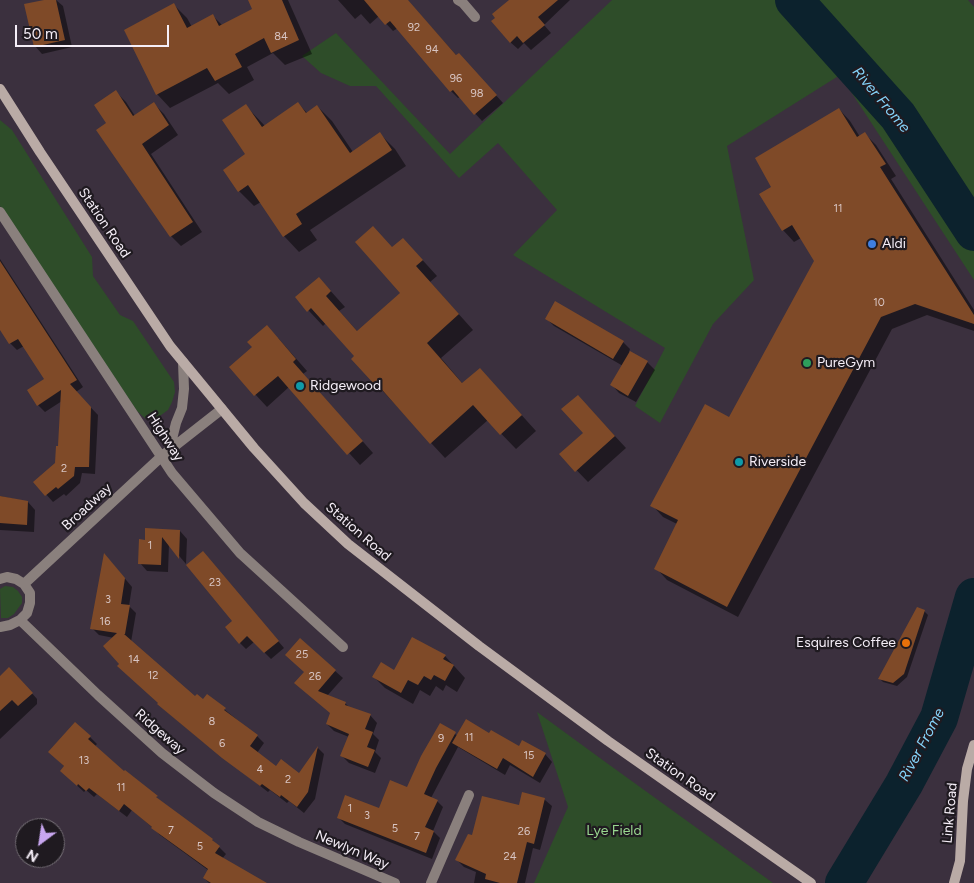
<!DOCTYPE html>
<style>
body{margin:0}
#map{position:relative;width:974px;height:883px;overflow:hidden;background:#3b303e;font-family:Figtree,sans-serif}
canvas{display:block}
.north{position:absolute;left:15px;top:818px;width:50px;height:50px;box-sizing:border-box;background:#1f1a20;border:1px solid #756f76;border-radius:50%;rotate:211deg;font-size:14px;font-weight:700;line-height:20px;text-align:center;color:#f5eef7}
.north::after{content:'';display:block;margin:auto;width:18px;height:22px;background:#c8a6ef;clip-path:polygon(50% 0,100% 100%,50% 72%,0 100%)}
.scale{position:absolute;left:15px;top:25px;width:154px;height:22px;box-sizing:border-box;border:2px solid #f5eef7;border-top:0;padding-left:6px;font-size:15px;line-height:18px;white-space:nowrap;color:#f5eef7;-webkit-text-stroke:4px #1f1a20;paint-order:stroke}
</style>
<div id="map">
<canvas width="974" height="883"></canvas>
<div class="north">N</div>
<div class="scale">50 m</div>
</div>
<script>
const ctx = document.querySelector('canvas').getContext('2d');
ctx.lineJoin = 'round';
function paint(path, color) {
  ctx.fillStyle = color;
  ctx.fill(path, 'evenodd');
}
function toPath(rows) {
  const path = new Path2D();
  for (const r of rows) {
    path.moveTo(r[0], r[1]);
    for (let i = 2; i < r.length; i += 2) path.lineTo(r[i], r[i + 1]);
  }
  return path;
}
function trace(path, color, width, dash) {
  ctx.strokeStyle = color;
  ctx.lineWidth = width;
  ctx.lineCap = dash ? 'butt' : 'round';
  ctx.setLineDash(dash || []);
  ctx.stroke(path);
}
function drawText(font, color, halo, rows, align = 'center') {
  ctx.font = font + ' Figtree,sans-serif';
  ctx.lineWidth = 4.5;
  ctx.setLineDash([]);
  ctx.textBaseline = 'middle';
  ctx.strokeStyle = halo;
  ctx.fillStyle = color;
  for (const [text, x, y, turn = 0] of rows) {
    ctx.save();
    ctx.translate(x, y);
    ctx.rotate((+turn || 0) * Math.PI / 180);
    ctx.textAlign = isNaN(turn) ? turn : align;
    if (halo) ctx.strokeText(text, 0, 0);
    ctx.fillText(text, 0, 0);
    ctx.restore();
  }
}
const green = toPath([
 [612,0,968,0,974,7,974,280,840,75,727,146,754,280,713,324,660,423,635,406,665,348,513,255,557,210,498,143,459,178,376,86,350,86,321,73,302,56,336,33,450,154],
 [0,120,12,130,92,257,93,276,120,315,133,321,174,382,175,392,172,402,168,410,157,418,147,420,137,411,0,206],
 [5,586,13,587,18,591,22,597,22,603,14,614,8,618,1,618,0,589],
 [537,712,604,761,773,883,534,883,568,807]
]);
const shadow = toPath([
 [50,0,56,0,63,6,72,47,42,54,35,46],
 [249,0,288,0,312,54,285,65,273,53,247,67,254,80,229,94,218,83,170,108,157,94,125,31,174,5,187,18,192,27,213,16,223,26,253,10],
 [338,0,407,0,457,56,466,62,503,103,482,121,460,97,458,98,451,91,398,28,393,31,379,16,370,24,361,14,355,19],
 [511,0,570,0,544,25,551,33,531,50,524,43,518,49,510,42],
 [116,92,126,102,135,116,154,104,164,114,178,135,151,154,202,232,181,246,171,236,98,130,108,123],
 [298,103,307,113,317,106,332,121,353,152,380,134,395,149,406,166,310,230,317,240,299,252,284,236,261,202,254,206,239,191,247,155,246,106,265,126],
 [839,109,850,121,860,137,865,134,876,145,896,176,891,179,974,310,974,331,927,315,892,329,738,617,667,580,656,568,677,524,663,517,652,505,729,419,815,261,801,238,794,242,783,230,773,187],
 [393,248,417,254,437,276,430,282,473,330,441,358,463,384,480,369,536,431,516,449,488,420,445,458,353,359,355,356,326,323,323,326,297,298,319,278,345,307,339,311,358,332,401,293],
 [0,259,83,387,76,392,98,415,95,474,82,473,80,483,66,496,64,494,53,502,35,482,56,464,60,447,62,401,45,412,38,405,46,380,24,346,17,350,10,343,0,328],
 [547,319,623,342,630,349,629,352,647,362,655,370,636,402,619,393,612,385,623,366,554,326],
 [278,338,307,371,303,374,373,453,360,465,289,387,267,407,230,367],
 [589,408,626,448,588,482,561,454,585,433],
 [0,496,28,502,35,510,34,532,0,530],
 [180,531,187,539,186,564,169,544,168,572,147,571,140,563,146,541],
 [209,559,284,648,271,659,254,642,246,649,240,643,234,621],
 [111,562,132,587,129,606,136,613,131,642,196,698,204,701,208,696,257,736,264,743,257,753,276,768,299,774,318,748,324,754,315,799,304,813,289,801,287,803,270,790,268,792,202,741,166,711,121,664,114,638,99,635,92,628],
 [924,611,928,615,907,677,897,686,883,682,879,678],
 [300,640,343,678,327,696,345,703,350,708,370,715,377,723,373,734,379,740,375,752,381,758,375,773,349,763,342,756,349,737,334,731,327,724,331,714,305,672],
 [445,656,465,678,457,692,446,685,443,691,436,686,430,696,420,690,413,704,385,688,374,677],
 [17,676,37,699,37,704,0,739,0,677],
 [440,724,458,736,490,734,519,747,545,754,552,762,540,783,510,765,505,775,458,747,431,798,437,801,443,807,433,831,440,838,432,859,345,824,338,817,379,809,408,789],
 [90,737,97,744,94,747,124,773,212,840,226,854,222,859,265,883,209,883,204,878,208,870,160,835,153,828,132,810,127,817,97,794,94,797,86,790,84,792,69,778,65,767,57,759],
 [523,794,545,800,552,806,540,850,533,848,525,883,474,883,476,872,464,867,457,860,473,837,520,806]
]);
const river = toPath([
 [794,0,898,116,974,232],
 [844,883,904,784,939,718,974,597]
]);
const building = toPath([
 [44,0,56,0,65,40,34,47,24,4],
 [248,0,282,0,299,40,271,53,264,38,235,54,242,67,215,81,207,68,156,95,124,30,174,3,187,28,213,14,219,26,252,9],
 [364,0,408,0,456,55,459,53,497,95,474,115,453,90,450,92,390,21,385,25],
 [509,0,558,0,538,17,545,25,523,43,517,36,510,43,491,21,495,18,492,14],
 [116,90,133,116,154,102,169,125,142,144,193,222,170,237,96,130,106,123,94,105],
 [298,102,306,113,317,105,350,153,380,132,392,150,296,214,302,224,283,237,248,185,238,192,223,170,245,154,222,120,246,104,262,127],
 [839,108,857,137,865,132,886,164,880,167,974,315,974,324,915,304,881,317,727,607,654,569,678,520,650,506,705,404,729,417,814,261,792,225,782,231,759,194,771,187,755,158],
 [373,226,392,247,403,238,423,260,416,266,459,314,427,343,462,383,480,368,522,415,500,435,473,405,430,444,377,384,375,385,351,359,354,356,311,308,307,312,295,297,319,277,331,291,326,296,357,331,400,293,355,242],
 [0,261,77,380,70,384,91,407,89,467,75,467,74,476,58,489,56,487,45,496,33,482,55,463,56,446,58,446,61,390,37,406,27,390,44,379,18,339,9,344,0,330],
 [555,301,624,341,613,359,545,319],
 [267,325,296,359,293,362,363,441,347,455,278,376,254,396,229,367,252,347,247,342],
 [630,351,648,361,628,396,610,385],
 [578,395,615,436,575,472,559,454,583,433,561,409],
 [0,496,28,501,27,525,0,523],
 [145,528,180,530,179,559,162,537,161,565,138,564,139,539,145,540],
 [203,551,279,641,264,653,247,636,239,644,225,627,232,621,186,565],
 [104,553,125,578,121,604,130,605,125,634,124,634,195,696,197,694,203,699,207,694,226,708,224,710,258,735,250,746,276,766,281,759,299,773,318,746,308,792,297,807,281,795,280,797,262,784,260,786,222,758,157,704,158,703,117,666,119,664,103,646,117,633,90,629],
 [917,607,925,610,904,674,893,683,878,679],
 [412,637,446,655,443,659,454,665,445,681,434,675,431,680,424,676,418,685,408,680,401,693,372,677,381,662,394,670],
 [300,638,336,670,318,691,346,702,345,705,371,714,365,729,373,732,367,747,375,750,368,767,340,756,349,734,326,724,330,713,294,683,304,672,285,655],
 [9,667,33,693,18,706,12,700,0,711,0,676],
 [466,719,489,733,491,730,519,746,522,740,546,753,533,777,503,758,497,769,452,743],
 [75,722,91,736,88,739,124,771,125,770,158,796,156,797,213,839,212,840,220,846,215,853,267,883,211,883,203,878,208,869,151,828,152,827,124,804,119,811,89,788,86,791,78,784,77,786,60,771,64,766,48,752],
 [440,723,456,732,436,768,424,794,438,800,425,827,434,831,426,853,337,818,345,795,379,808,390,780,407,787,421,756],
 [522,792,545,798,534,844,527,842,517,883,500,883,485,879,486,874,455,860,468,834,472,835,482,796,519,805]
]);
const street = toPath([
 [458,0,463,3,475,17],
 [0,212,172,473,240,553,343,647],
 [169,451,176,423,182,408,184,389,183,362],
 [0,579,7,577,16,579,24,584,30,593,30,603,27,613,20,620,10,625,0,627],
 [24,584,162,456,222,409],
 [20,620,98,695,162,753,214,793,258,822,299,842,395,883],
 [431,883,469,795]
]);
const secondary = toPath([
 [0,89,40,152,170,346,254,448,304,503,348,544,479,646,608,741,811,883],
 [954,883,960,861,963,801,967,769,974,745]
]);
const markers = [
 [872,244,5,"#3f7fe0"],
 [807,363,5,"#2e9e5b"],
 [300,386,5,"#0f9aa8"],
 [739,462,5,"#0f9aa8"],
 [906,643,5,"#e8710a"]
];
const numberNames = [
 ["92",414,28],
 ["84",281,37],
 ["94",432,50],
 ["96",456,79],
 ["98",477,94],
 ["11",838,209],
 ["10",879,303],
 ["2",64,469],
 ["1",150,546],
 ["23",215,583],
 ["3",108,600],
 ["16",105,622],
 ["25",302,655],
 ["14",134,660],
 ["12",153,676],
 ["26",315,677],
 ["8",212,722],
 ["11",469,738],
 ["9",441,739],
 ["6",222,744],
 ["15",529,756],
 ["13",84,761],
 ["4",260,770],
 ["2",288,780],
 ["11",121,788],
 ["1",350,809],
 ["3",367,816],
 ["5",395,829],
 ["7",171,831],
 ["26",524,832],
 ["7",417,837],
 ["5",200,847],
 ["24",510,857]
];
const streetNames = [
 ["Station Road",104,223,56],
 ["Highway",165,437,57],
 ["Broadway",87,507,-43],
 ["Station Road",358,532,41],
 ["Ridgeway",160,732,41],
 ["Station Road",680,775,35],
 ["Link Road",950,813,-85],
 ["Newlyn Way",352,850,23]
];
const poiNames = [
 ["Aldi",882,244],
 ["PureGym",817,363],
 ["Ridgewood",310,386],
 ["Riverside",749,462],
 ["Esquires Coffee",896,643,"right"]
];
const parkNames = [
 ["Lye Field",614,831]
];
const waterNames = [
 ["River Frome",881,100,50],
 ["River Frome",922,745,-62]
];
paint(green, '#2e4d29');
paint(shadow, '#0007');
trace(river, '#0c222d', 38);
paint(building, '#7f4a28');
trace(street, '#8a807d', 10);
trace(secondary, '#baaba6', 10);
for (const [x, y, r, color] of markers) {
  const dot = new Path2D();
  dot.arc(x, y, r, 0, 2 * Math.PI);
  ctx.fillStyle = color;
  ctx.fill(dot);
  trace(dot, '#1f1a20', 2);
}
drawText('11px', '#d8c5c3', null, numberNames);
drawText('14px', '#f5eef7', '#1f1a20', streetNames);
drawText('14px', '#f5eef7', '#1f1a20', poiNames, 'left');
drawText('14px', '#9ad890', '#1f1a20', parkNames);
drawText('italic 15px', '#84d2f8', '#1f1a20', waterNames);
</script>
